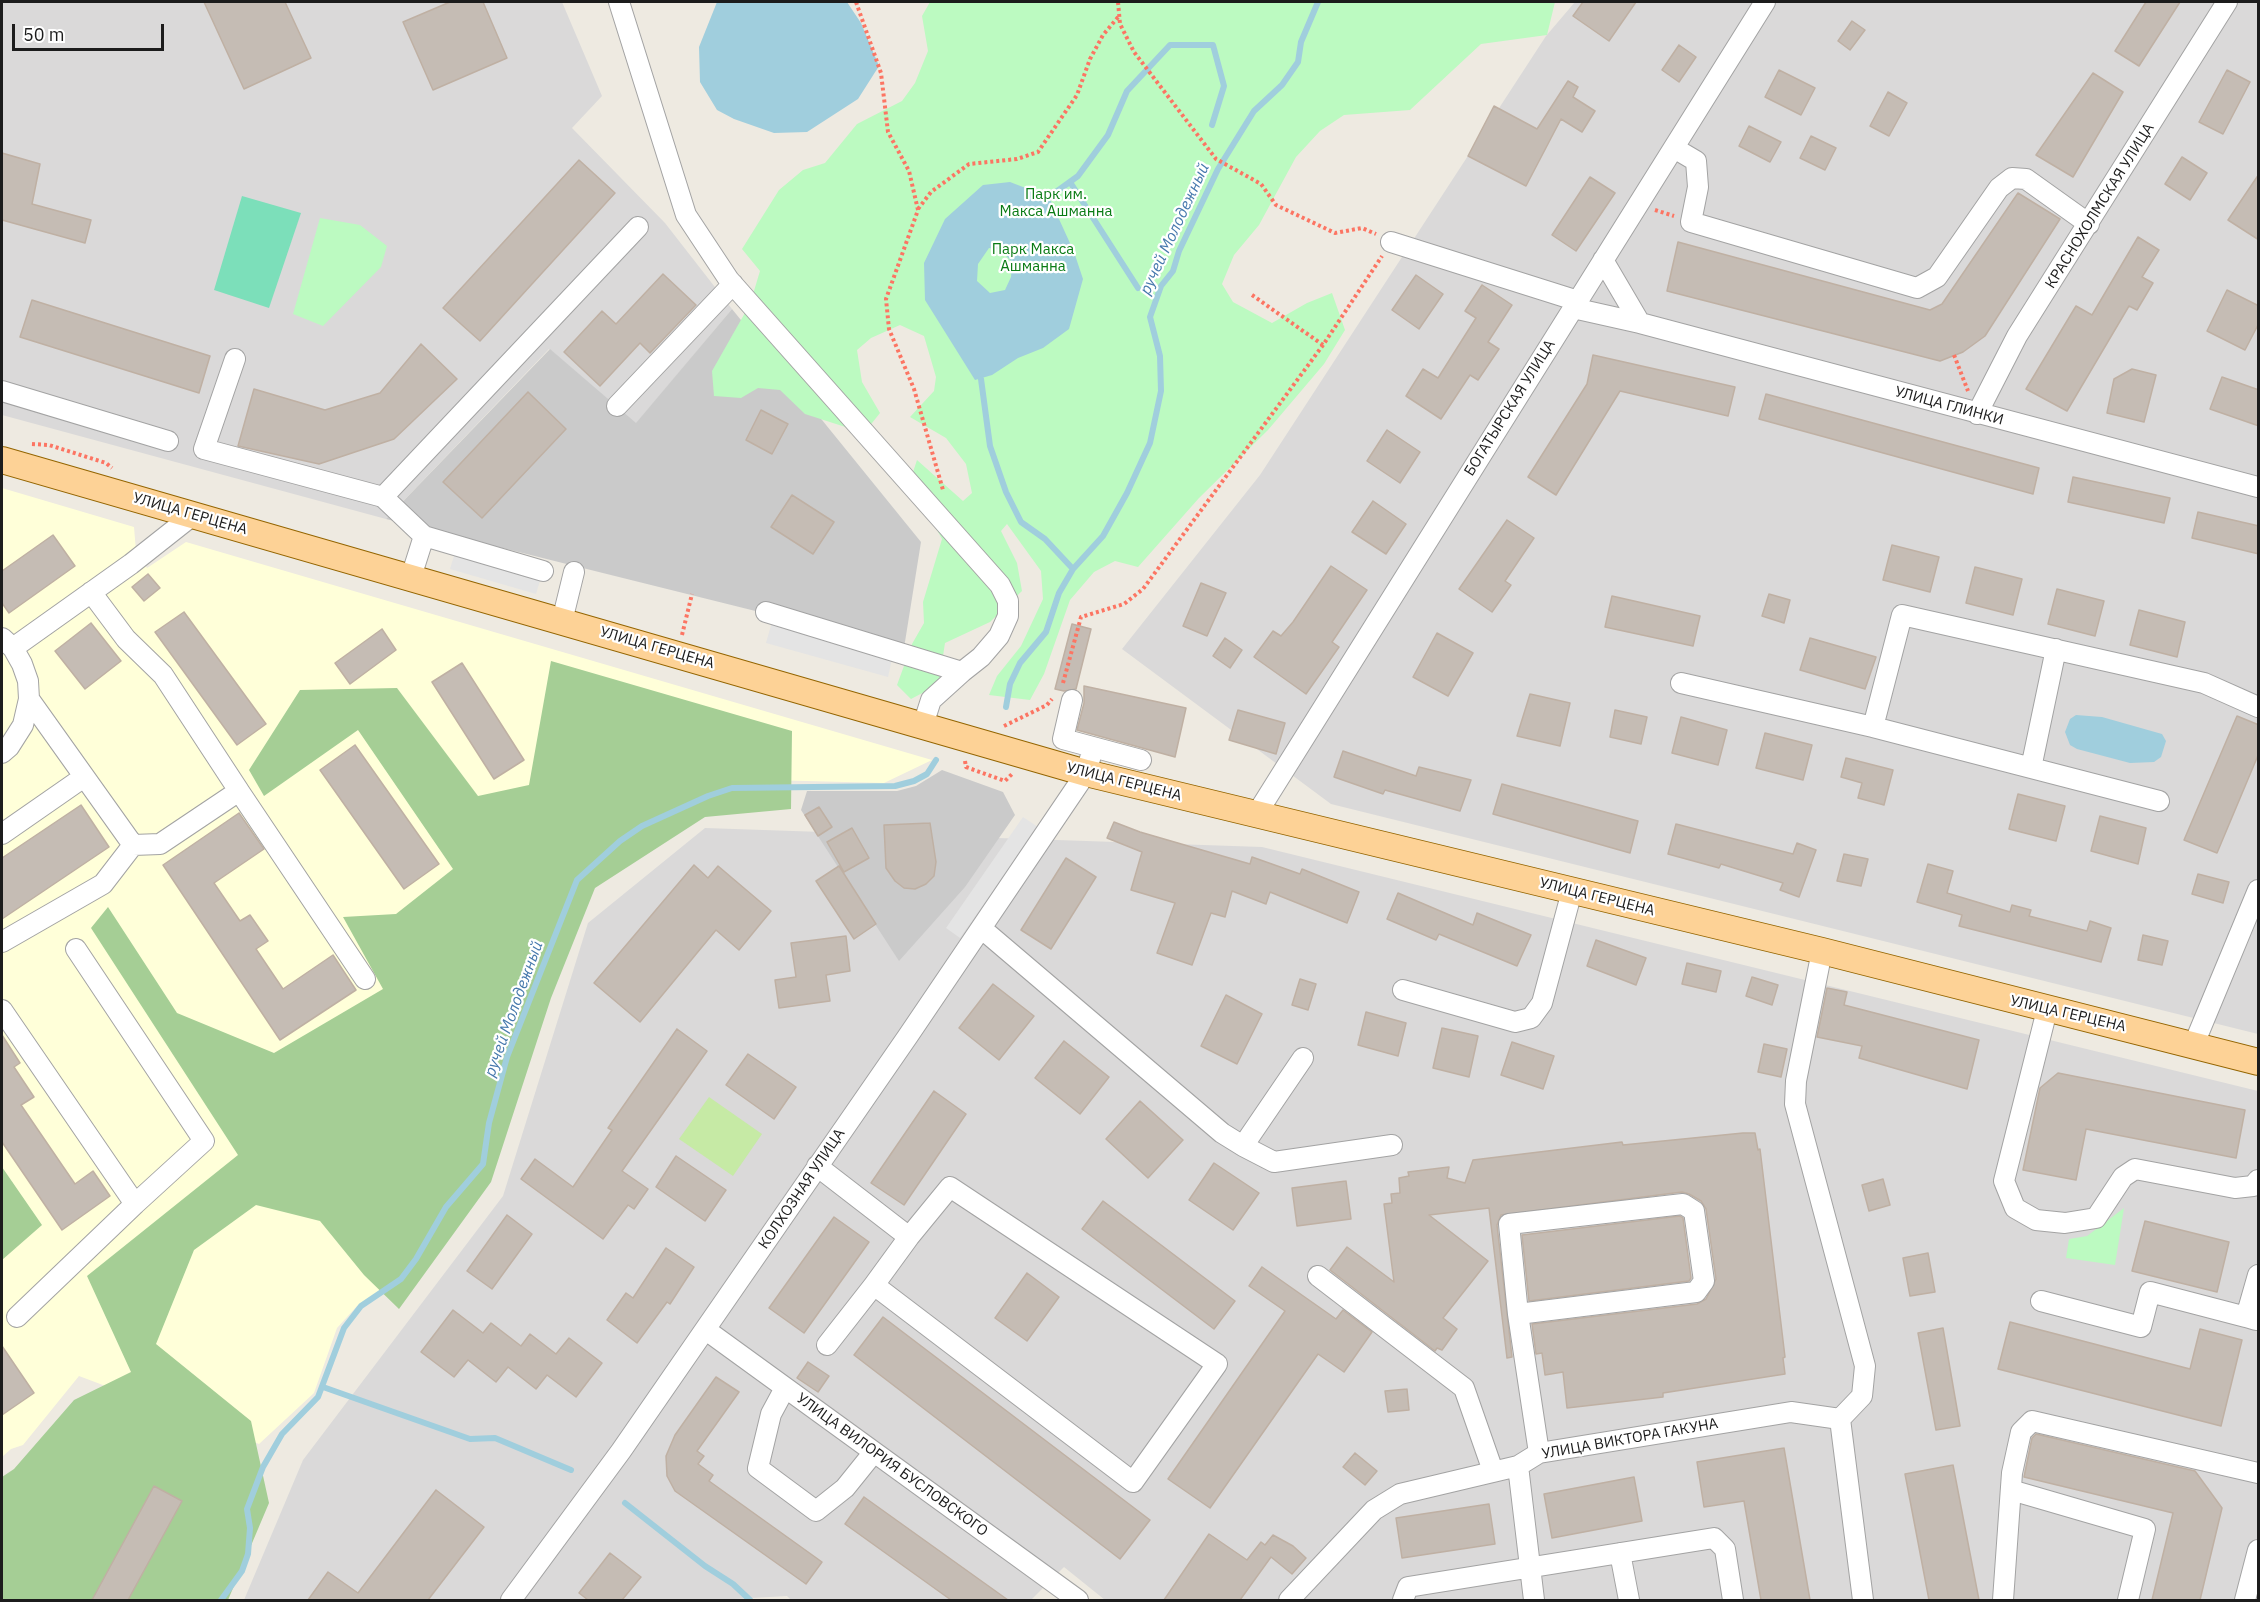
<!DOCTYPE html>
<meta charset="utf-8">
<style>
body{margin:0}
#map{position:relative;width:2260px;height:1602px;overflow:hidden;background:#eeeae1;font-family:"IBM Plex Sans",sans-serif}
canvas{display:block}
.frame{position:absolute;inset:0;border:3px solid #1c1c1c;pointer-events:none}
.scale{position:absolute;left:12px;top:24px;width:152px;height:27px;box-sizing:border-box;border:3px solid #1c1c1c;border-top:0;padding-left:8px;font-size:18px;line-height:21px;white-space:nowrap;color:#1c1c1c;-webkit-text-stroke:4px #fff;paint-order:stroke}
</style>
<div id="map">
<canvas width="2260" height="1602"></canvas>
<div class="frame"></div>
<div class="scale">50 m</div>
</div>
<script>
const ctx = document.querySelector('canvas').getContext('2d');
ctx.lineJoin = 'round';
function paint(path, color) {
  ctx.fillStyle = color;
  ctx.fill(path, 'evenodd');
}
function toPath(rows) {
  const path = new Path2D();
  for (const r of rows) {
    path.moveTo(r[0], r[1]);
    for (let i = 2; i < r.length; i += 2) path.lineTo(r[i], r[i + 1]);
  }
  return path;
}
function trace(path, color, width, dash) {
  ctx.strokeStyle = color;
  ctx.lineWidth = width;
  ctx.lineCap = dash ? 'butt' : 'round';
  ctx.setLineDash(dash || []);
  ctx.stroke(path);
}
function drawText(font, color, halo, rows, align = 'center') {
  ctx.font = font + ' "IBM Plex Sans",sans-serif';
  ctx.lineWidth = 4.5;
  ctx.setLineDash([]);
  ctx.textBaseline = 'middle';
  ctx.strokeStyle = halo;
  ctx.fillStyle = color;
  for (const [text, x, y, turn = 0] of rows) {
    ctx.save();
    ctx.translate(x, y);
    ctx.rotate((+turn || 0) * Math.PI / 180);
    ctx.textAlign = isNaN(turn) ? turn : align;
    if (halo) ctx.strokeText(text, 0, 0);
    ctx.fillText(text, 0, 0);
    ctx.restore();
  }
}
const residential = toPath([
 [2,2,562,2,602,96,572,128,665,223,732,309,636,424,549,349,386,519,2,415],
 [1575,2,2258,2,2258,1034,1331,804,1122,649,1260,475,1546,36],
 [705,828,1262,847,2258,1091,2258,1600,1105,1600,1064,1567,1031,1600,791,1600,787,1596,717,1600,244,1600,303,1460,503,1196,588,923]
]);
const education = toPath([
 [2,488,134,527,136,551,147,568,186,542,932,760,884,783,728,779,624,821,391,1283,357,1306,337,1328,314,1393,259,1444,79,1376,23,1445,11,1449,2,1457]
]);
const religious = toPath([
 [732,309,921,542,904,648,386,519,550,349,636,423],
 [942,770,1003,792,1015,815,965,887,899,961,801,810,807,791,897,791,916,786]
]);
const grass = toPath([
 [709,1097,762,1134,733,1176,679,1139]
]);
const forest = toPath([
 [551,661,792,731,791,809,705,817,595,888,551,998,491,1182,399,1309,364,1275,320,1221,256,1205,194,1250,156,1344,251,1421,269,1503,228,1600,2,1600,2,1477,14,1469,74,1400,131,1372,87,1276,238,1155,91,928,108,907,177,1013,274,1053,383,989,343,917,396,914,453,869,358,730,264,796,249,770,300,690,397,688,478,796,529,785],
 [2,1167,42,1225,2,1260]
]);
const park = toPath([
 [930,2,1555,2,1547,35,1481,44,1410,110,1344,115,1320,131,1296,157,1259,225,1234,255,1222,284,1233,302,1272,323,1307,303,1332,293,1345,330,1324,364,1268,430,1199,498,1138,567,1115,561,1094,572,1070,600,1044,674,1030,700,989,695,997,676,1021,646,1043,599,1041,571,1007,524,1001,531,1017,563,1022,591,990,622,945,643,939,682,930,689,911,699,897,685,912,644,924,623,923,602,942,539,910,481,917,460,963,501,972,493,966,464,946,438,910,417,934,391,936,377,924,336,900,325,871,338,857,350,862,382,880,413,864,433,805,414,780,390,758,388,741,398,714,396,712,371,750,304,760,271,742,249,779,190,803,170,825,163,857,124,902,101,915,83,928,51,922,16],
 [320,218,360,225,387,246,381,267,323,326,293,314],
 [2124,1208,2115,1265,2066,1258,2069,1239,2087,1236]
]);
const pitch = toPath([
 [242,196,301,213,269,308,214,290]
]);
const parking = toPath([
 [457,546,543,571,536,594,450,569],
 [774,615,894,650,888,677,766,643],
 [1023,817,1038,827,960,938,946,928]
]);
const water = toPath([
 [717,2,847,2,861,23,879,66,858,99,807,132,774,133,734,119,717,110,700,82,699,47],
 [1010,182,1049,197,1074,252,1083,279,1069,329,1043,348,1018,358,992,375,975,380,925,300,924,263,945,219,983,185],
 [989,248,1001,250,1012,262,1011,277,1005,290,990,293,977,281,978,264],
 [2076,715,2102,717,2162,734,2166,741,2161,757,2154,762,2130,763,2077,749,2070,745,2065,732,2070,719]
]);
const stream = toPath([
 [1070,182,1138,288],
 [1049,197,1078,176,1108,135,1127,91,1170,45,1213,45,1224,86,1212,125],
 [981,379,990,446,1006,492,1021,522,1045,539,1073,569],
 [1006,707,1010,684,1020,663,1046,632,1059,593,1073,569,1103,536,1127,493,1150,443,1161,391,1160,356,1150,317,1161,286,1173,271,1179,251,1218,169,1254,111,1282,85,1298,62,1301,42,1318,2],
 [323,1387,470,1439,495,1438,571,1470],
 [625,1503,705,1566,733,1584,750,1600],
 [221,1600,242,1571,248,1554,250,1528,247,1509,263,1467,282,1434,318,1397,344,1328,361,1306,401,1279,416,1259,446,1207,483,1164,489,1123,507,1057,577,880,620,841,642,826,708,796,732,788,895,786,914,781,927,774,936,760]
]);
const building = toPath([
 [204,2,285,2,311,58,244,89,204,2],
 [450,2,483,2,507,58,433,90,403,22,450,2],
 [1583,2,1636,2,1609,41,1573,16,1583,2],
 [2146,2,2180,2,2139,66,2115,51,2146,2],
 [1852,21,1865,30,1850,50,1838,41,1852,21],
 [1679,45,1696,57,1679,82,1662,70,1679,45],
 [1779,70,1815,88,1801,115,1765,97,1779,70],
 [2227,70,2250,82,2223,134,2199,122,2227,70],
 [2093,73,2123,92,2073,177,2036,155,2093,73],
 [1568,81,1578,87,1573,97,1595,111,1582,132,1561,119,1526,186,1468,156,1494,106,1537,129,1568,81],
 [1888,92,1907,103,1889,136,1870,126,1888,92],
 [1749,126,1781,142,1770,162,1739,146,1749,126],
 [1811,136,1836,148,1825,170,1800,158,1811,136],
 [2,153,40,164,32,204,91,220,85,243,2,220,2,153],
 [2182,157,2207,173,2190,200,2165,184,2182,157],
 [579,160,615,193,480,341,443,308,579,160],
 [2259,174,2259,240,2228,220,2259,174],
 [1590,177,1615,193,1576,251,1552,235,1590,177],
 [2018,193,2060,219,1985,336,1963,352,1940,361,1667,291,1678,242,1930,310,1942,304,2018,193],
 [2138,237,2159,250,2142,277,2153,283,2137,310,2129,306,2067,411,2026,389,2076,306,2092,315,2138,237],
 [663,274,696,305,650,353,640,343,600,386,564,352,602,311,616,324,663,274],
 [1416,275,1443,294,1419,329,1392,310,1416,275],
 [1482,285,1512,305,1488,342,1499,349,1478,380,1470,375,1441,419,1406,396,1423,369,1438,378,1476,318,1465,311,1482,285],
 [2227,290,2259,306,2259,323,2245,350,2207,331,2227,290],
 [32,300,210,356,199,393,20,337,32,300],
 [421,344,457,379,394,439,319,464,238,446,254,389,325,410,380,393,421,344],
 [1593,355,1735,387,1728,416,1620,391,1556,495,1528,477,1587,384,1593,355],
 [2132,369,2156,375,2144,422,2107,413,2114,379,2132,369],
 [2222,377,2259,390,2259,426,2210,409,2222,377],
 [528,392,566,429,482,518,443,482,528,392],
 [1766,394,2039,468,2033,494,1759,419,1766,394],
 [761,410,788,424,772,454,746,440,761,410],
 [1387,430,1420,452,1400,483,1367,461,1387,430],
 [2073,477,2170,498,2164,523,2068,502,2073,477],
 [792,495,834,522,813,554,771,527,792,495],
 [1373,501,1406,524,1386,554,1352,532,1373,501],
 [2198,512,2259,526,2259,554,2192,538,2198,512],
 [1507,520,1534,538,1505,581,1511,585,1492,612,1459,589,1507,520],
 [53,535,75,566,9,613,2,603,2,571,53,535],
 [1892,545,1939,557,1930,592,1883,580,1892,545],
 [1331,566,1367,590,1332,642,1339,647,1306,694,1254,657,1273,631,1281,636,1293,622,1331,566],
 [1975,567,2022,579,2013,615,1966,603,1975,567],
 [148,574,160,588,144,601,132,587,148,574],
 [1201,583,1226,593,1207,636,1183,626,1201,583],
 [2057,589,2104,601,2095,636,2048,624,2057,589],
 [1769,594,1790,600,1784,623,1762,616,1769,594],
 [1612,596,1700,616,1693,646,1605,627,1612,596],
 [2139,610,2185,622,2177,657,2130,645,2139,610],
 [184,612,266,724,237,745,155,632,184,612],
 [91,623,121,661,85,689,55,651,91,623],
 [1072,624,1091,629,1076,689,1064,691,1055,689,1072,624],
 [382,629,396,650,350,684,335,663,382,629],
 [1437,633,1473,653,1448,696,1413,677,1437,633],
 [1225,638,1242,650,1230,668,1213,656,1225,638],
 [1810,638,1876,657,1865,689,1800,670,1810,638],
 [462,663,524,760,494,779,432,682,462,663],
 [1084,686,1186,708,1175,757,1077,730,1084,703,1084,686],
 [1530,694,1570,703,1560,746,1517,736,1530,694],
 [1238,710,1285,723,1276,754,1229,740,1238,710],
 [1615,710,1647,717,1641,744,1610,737,1615,710],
 [2237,716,2259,725,2259,753,2217,853,2184,840,2237,716],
 [1681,717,1727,730,1718,765,1672,753,1681,717],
 [1765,733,1812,745,1803,780,1756,768,1765,733],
 [355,745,439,864,404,889,320,770,355,745],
 [1343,751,1416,776,1419,767,1471,780,1460,811,1385,790,1383,794,1334,777,1343,751],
 [1846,758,1893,770,1884,805,1858,798,1862,783,1841,777,1846,758],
 [1502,784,1638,821,1630,853,1493,814,1502,784],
 [2018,794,2065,806,2056,841,2009,829,2018,794],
 [81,805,109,847,2,919,2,858,81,805],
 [819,807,832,827,818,836,805,815,819,807],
 [239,813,264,849,214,883,240,921,250,915,268,941,256,949,283,989,333,955,356,990,280,1040,163,865,239,813],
 [2100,816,2146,828,2138,864,2091,851,2100,816],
 [1114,822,1140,832,1250,864,1252,857,1300,874,1302,869,1359,892,1347,923,1270,892,1266,904,1232,891,1225,917,1211,913,1192,965,1157,953,1175,903,1131,890,1142,852,1107,838,1114,822],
 [930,823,936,862,934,876,926,884,915,889,904,888,895,881,886,868,884,825,930,823],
 [1676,824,1793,854,1797,843,1816,850,1799,897,1780,890,1783,883,1721,864,1719,868,1668,854,1676,824],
 [852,828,869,858,844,872,827,842,852,828],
 [1844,854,1868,859,1861,886,1837,881,1844,854],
 [1066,858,1096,877,1051,949,1021,930,1066,858],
 [1928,864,1953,871,1947,893,2010,912,2012,905,2031,910,2029,916,2087,931,2090,921,2111,928,2101,962,1959,926,1962,915,1917,902,1928,864],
 [694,865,708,878,718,866,771,911,739,950,716,930,640,1022,594,983,694,865],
 [839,866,876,924,854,939,816,881,839,866],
 [2198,874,2229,882,2223,903,2192,894,2198,874],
 [1398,893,1473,925,1477,913,1531,935,1517,966,1439,934,1436,940,1387,919,1398,893],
 [2143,935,2168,941,2162,965,2138,960,2143,935],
 [846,936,850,971,826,975,830,1001,779,1008,775,980,796,977,791,943,846,936],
 [1596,940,1646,958,1636,985,1587,966,1596,940],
 [1687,963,1721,971,1716,992,1682,984,1687,963],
 [1752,977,1778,985,1772,1005,1746,996,1752,977],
 [1300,979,1316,984,1308,1010,1292,1005,1300,979],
 [993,984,1034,1016,999,1060,959,1028,993,984],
 [1827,988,1847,992,1844,1005,1979,1040,1967,1089,1859,1058,1862,1046,1817,1037,1827,988],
 [1226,995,1262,1014,1237,1064,1201,1046,1226,995],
 [1366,1012,1406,1023,1398,1056,1358,1045,1366,1012],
 [1442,1028,1478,1036,1469,1077,1433,1068,1442,1028],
 [677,1029,707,1051,622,1171,648,1189,634,1209,628,1205,603,1239,521,1179,535,1159,573,1187,612,1130,608,1128,677,1029],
 [2,1035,20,1063,14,1067,34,1097,21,1105,75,1184,93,1171,110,1196,62,1230,2,1142,2,1035],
 [1064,1041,1109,1077,1080,1114,1035,1078,1064,1041],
 [1512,1042,1554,1056,1543,1089,1501,1075,1512,1042],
 [1764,1044,1787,1049,1781,1077,1758,1072,1764,1044],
 [748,1054,796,1087,774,1119,726,1085,748,1054],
 [2058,1073,2245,1110,2236,1158,2086,1129,2076,1180,2023,1170,2040,1088,2058,1073],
 [934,1091,966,1114,904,1205,871,1183,934,1091],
 [1140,1101,1183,1140,1148,1178,1106,1139,1140,1101],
 [1743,1133,1755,1133,1758,1150,1760,1149,1785,1357,1783,1358,1785,1374,1663,1393,1663,1397,1567,1408,1563,1372,1545,1375,1542,1353,1536,1354,1532,1324,1697,1304,1706,1299,1716,1279,1706,1209,1701,1201,1689,1194,1682,1192,1501,1215,1497,1225,1512,1357,1507,1358,1489,1208,1429,1215,1488,1261,1443,1318,1457,1329,1442,1350,1437,1348,1435,1351,1330,1270,1347,1247,1394,1282,1384,1204,1392,1203,1391,1194,1400,1193,1399,1178,1409,1176,1408,1172,1449,1167,1447,1178,1465,1183,1473,1160,1622,1142,1623,1145,1743,1133],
 [676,1156,726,1190,705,1221,656,1187,676,1156],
 [1214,1163,1259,1193,1233,1230,1189,1200,1214,1163],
 [1883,1179,1890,1205,1869,1211,1862,1185,1883,1179],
 [1346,1181,1351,1219,1297,1226,1292,1188,1346,1181],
 [1103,1201,1235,1301,1214,1329,1082,1229,1103,1201],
 [507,1215,532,1234,492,1289,467,1271,507,1215],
 [1680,1216,1683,1218,1691,1278,1689,1281,1529,1301,1522,1235,1680,1216],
 [834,1217,869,1242,804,1333,769,1308,834,1217],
 [2145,1221,2229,1242,2217,1292,2132,1271,2145,1221],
 [666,1248,694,1267,670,1304,667,1302,637,1343,607,1320,626,1293,633,1298,666,1248],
 [1928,1253,1935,1292,1910,1296,1903,1258,1928,1253],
 [1262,1267,1336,1319,1343,1310,1372,1332,1344,1372,1318,1354,1210,1508,1168,1479,1285,1311,1249,1286,1262,1267],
 [1027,1273,1059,1297,1027,1341,995,1318,1027,1273],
 [453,1310,483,1333,491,1323,521,1346,530,1334,556,1354,569,1338,602,1363,576,1397,547,1375,536,1389,508,1367,496,1382,468,1360,454,1377,421,1352,453,1310],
 [883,1317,1150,1520,1120,1559,854,1355,883,1317],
 [2010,1322,2190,1369,2200,1329,2242,1340,2221,1426,1998,1369,2010,1322],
 [1943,1328,1960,1426,1936,1430,1918,1333,1943,1328],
 [2,1346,34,1393,2,1415,2,1346],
 [808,1362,829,1376,818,1392,797,1378,808,1362],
 [716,1377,739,1392,697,1451,704,1456,698,1464,713,1475,709,1481,822,1562,806,1584,675,1491,667,1476,666,1456,675,1435,716,1377],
 [1407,1389,1409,1410,1388,1412,1385,1391,1407,1389],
 [2036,1434,2195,1471,2222,1508,2200,1600,2152,1600,2173,1513,2024,1477,2032,1438,2036,1434],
 [1784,1448,1810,1600,1761,1600,1744,1501,1704,1507,1697,1462,1784,1448],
 [1355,1453,1377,1471,1365,1485,1343,1467,1355,1453],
 [1953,1465,1979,1600,1929,1600,1905,1474,1953,1465],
 [1634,1477,1642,1521,1552,1538,1544,1494,1634,1477],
 [154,1486,182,1501,128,1600,92,1600,154,1486],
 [436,1490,484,1527,428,1600,308,1600,328,1572,358,1593,436,1490],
 [864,1497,1008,1600,951,1600,845,1524,864,1497],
 [1489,1504,1495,1544,1402,1558,1396,1518,1489,1504],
 [1209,1534,1247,1560,1261,1542,1265,1545,1273,1535,1293,1546,1306,1558,1292,1574,1271,1557,1240,1600,1164,1600,1209,1534],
 [610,1553,641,1577,622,1600,588,1600,579,1593,610,1553]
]);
const path = toPath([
 [856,2,881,73,888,132,909,171,918,210,886,299,889,329,914,389,943,490],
 [1118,2,1120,24,1134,52,1216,159,1261,184,1276,205,1335,233,1362,228,1376,234],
 [918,209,931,192,969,164,1017,159,1038,152,1077,95,1090,59,1103,35,1119,16],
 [1655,210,1674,216],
 [1252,295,1323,345],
 [1954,355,1968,391],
 [32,444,49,445,106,463,112,468],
 [682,635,692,594],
 [1063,683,1081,617,1124,604,1143,589,1323,345,1382,256],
 [1004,726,1047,705,1052,699],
 [965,761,966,767,1005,781,1013,773]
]);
const minor = toPath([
 [619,2,686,215,729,280,1000,585,1008,601,1008,616,999,636,981,657,962,672],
 [1674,148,1696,161,1698,187,1691,222,1917,288,1937,277,1999,188,2012,178,2026,179,2089,224],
 [1391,242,1578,301],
 [1603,260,1640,323],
 [1573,308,1640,323,2258,487],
 [235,359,204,449,383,497,424,536,543,571],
 [2,391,168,441],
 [617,406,733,284],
 [1977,414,2017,336,2227,2],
 [383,497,638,227],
 [411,577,424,536],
 [766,612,962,672,931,700,923,725],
 [562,621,574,572],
 [2,638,13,648,22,664,28,681,29,699,23,725,9,747,2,753],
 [13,648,131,564,193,515],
 [1681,683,1873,727,1902,615,2204,683,2258,707],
 [29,699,133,845,160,844,239,791,163,675,126,639,91,592],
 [1072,700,1063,739,1141,760],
 [1873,727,2159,801],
 [2031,768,2056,649],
 [239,791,365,979],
 [1256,815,1765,2],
 [2,834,84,777],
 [981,928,1222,1133,1243,1146,1303,1058],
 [2,942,103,884,133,845],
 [1822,951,1796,1081,1795,1104,1865,1366,1862,1396,1840,1419],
 [1403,990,1515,1022,1531,1018,1542,1003,1572,891],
 [2,1010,135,1204,204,1141,76,949],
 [2047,1010,2004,1181,2015,1208,2036,1220,2065,1223,2096,1218,2123,1177,2135,1169,2235,1188,2253,1186,2258,1180],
 [2194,1044,2258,890],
 [1243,1146,1274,1162,1392,1145],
 [817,1166,909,1237,874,1285,1133,1482,1217,1364,950,1187,909,1237],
 [1318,1276,1464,1388,1493,1471],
 [2041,1301,2141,1327,2150,1292,2246,1317],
 [1518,1314,1696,1292,1704,1281,1694,1211,1683,1204,1509,1224,1518,1314,1539,1453],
 [17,1317,135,1204],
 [2256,1320,2246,1317,2258,1275],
 [706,1330,1078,1600],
 [827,1345,874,1285],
 [785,1388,771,1414,758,1468,816,1511,845,1488,874,1452],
 [1840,1419,1863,1600],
 [1518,1466,1534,1600],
 [2011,1490,2145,1529,2128,1600],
 [1620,1553,1629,1600],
 [511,1600,621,1451,908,1036,1086,773,1093,748],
 [1289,1600,1374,1510,1400,1494,1518,1466,1539,1453,1791,1412,1840,1419],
 [1403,1600,1408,1587,1714,1538,1725,1549,1733,1600],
 [2003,1600,2012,1473,2021,1432,2032,1421,2258,1473],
 [2245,1600,2258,1550]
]);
const major = toPath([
 [2,460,1086,773,1822,951,2258,1062]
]);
const parkNames = [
 ["Парк им.",1056,195],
 ["Макса Ашманна",1056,212],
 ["Парк Макса",1033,250],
 ["Ашманна",1033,267]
];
const streetNames = [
 ["КРАСНОХОЛМСКАЯ УЛИЦА",2100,206,-58],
 ["УЛИЦА ГЛИНКИ",1949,406,15],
 ["БОГАТЫРСКАЯ УЛИЦА",1510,408,-58],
 ["УЛИЦА ГЕРЦЕНА",190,514,16],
 ["УЛИЦА ГЕРЦЕНА",657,648,16],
 ["УЛИЦА ГЕРЦЕНА",1124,782,14],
 ["УЛИЦА ГЕРЦЕНА",1597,897,14],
 ["УЛИЦА ГЕРЦЕНА",2068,1014,13],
 ["КОЛХОЗНАЯ УЛИЦА",802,1189,-56],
 ["УЛИЦА ВИКТОРА ГАКУНА",1630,1439,-10],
 ["УЛИЦА ВИЛОРИЯ БУСЛОВСКОГО",892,1465,36]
];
const waterNames = [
 ["ручей Молодежный",1175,229,-65],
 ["ручей Молодежный",514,1009,-70]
];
paint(residential, '#dad9d9');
paint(education, '#ffffd9');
paint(religious, '#cacaca');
paint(grass, '#c6eaa5');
paint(forest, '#a5ce95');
paint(park, '#bcfac1');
paint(pitch, '#7cdfba');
paint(parking, '#e4e4e4');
paint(water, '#a0cedd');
trace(stream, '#a0cedd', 6);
paint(building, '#c5bcb4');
trace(building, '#bfb0a3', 1.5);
trace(minor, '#a3a3a3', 22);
trace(major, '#946500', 28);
trace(path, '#fc7563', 4, [3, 3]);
trace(minor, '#fff', 20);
trace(major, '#fdd296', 26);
drawText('15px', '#097b14', '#fff', parkNames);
drawText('15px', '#1c1c1c', '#fff', streetNames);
drawText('italic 16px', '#4779ad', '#fff', waterNames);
</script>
